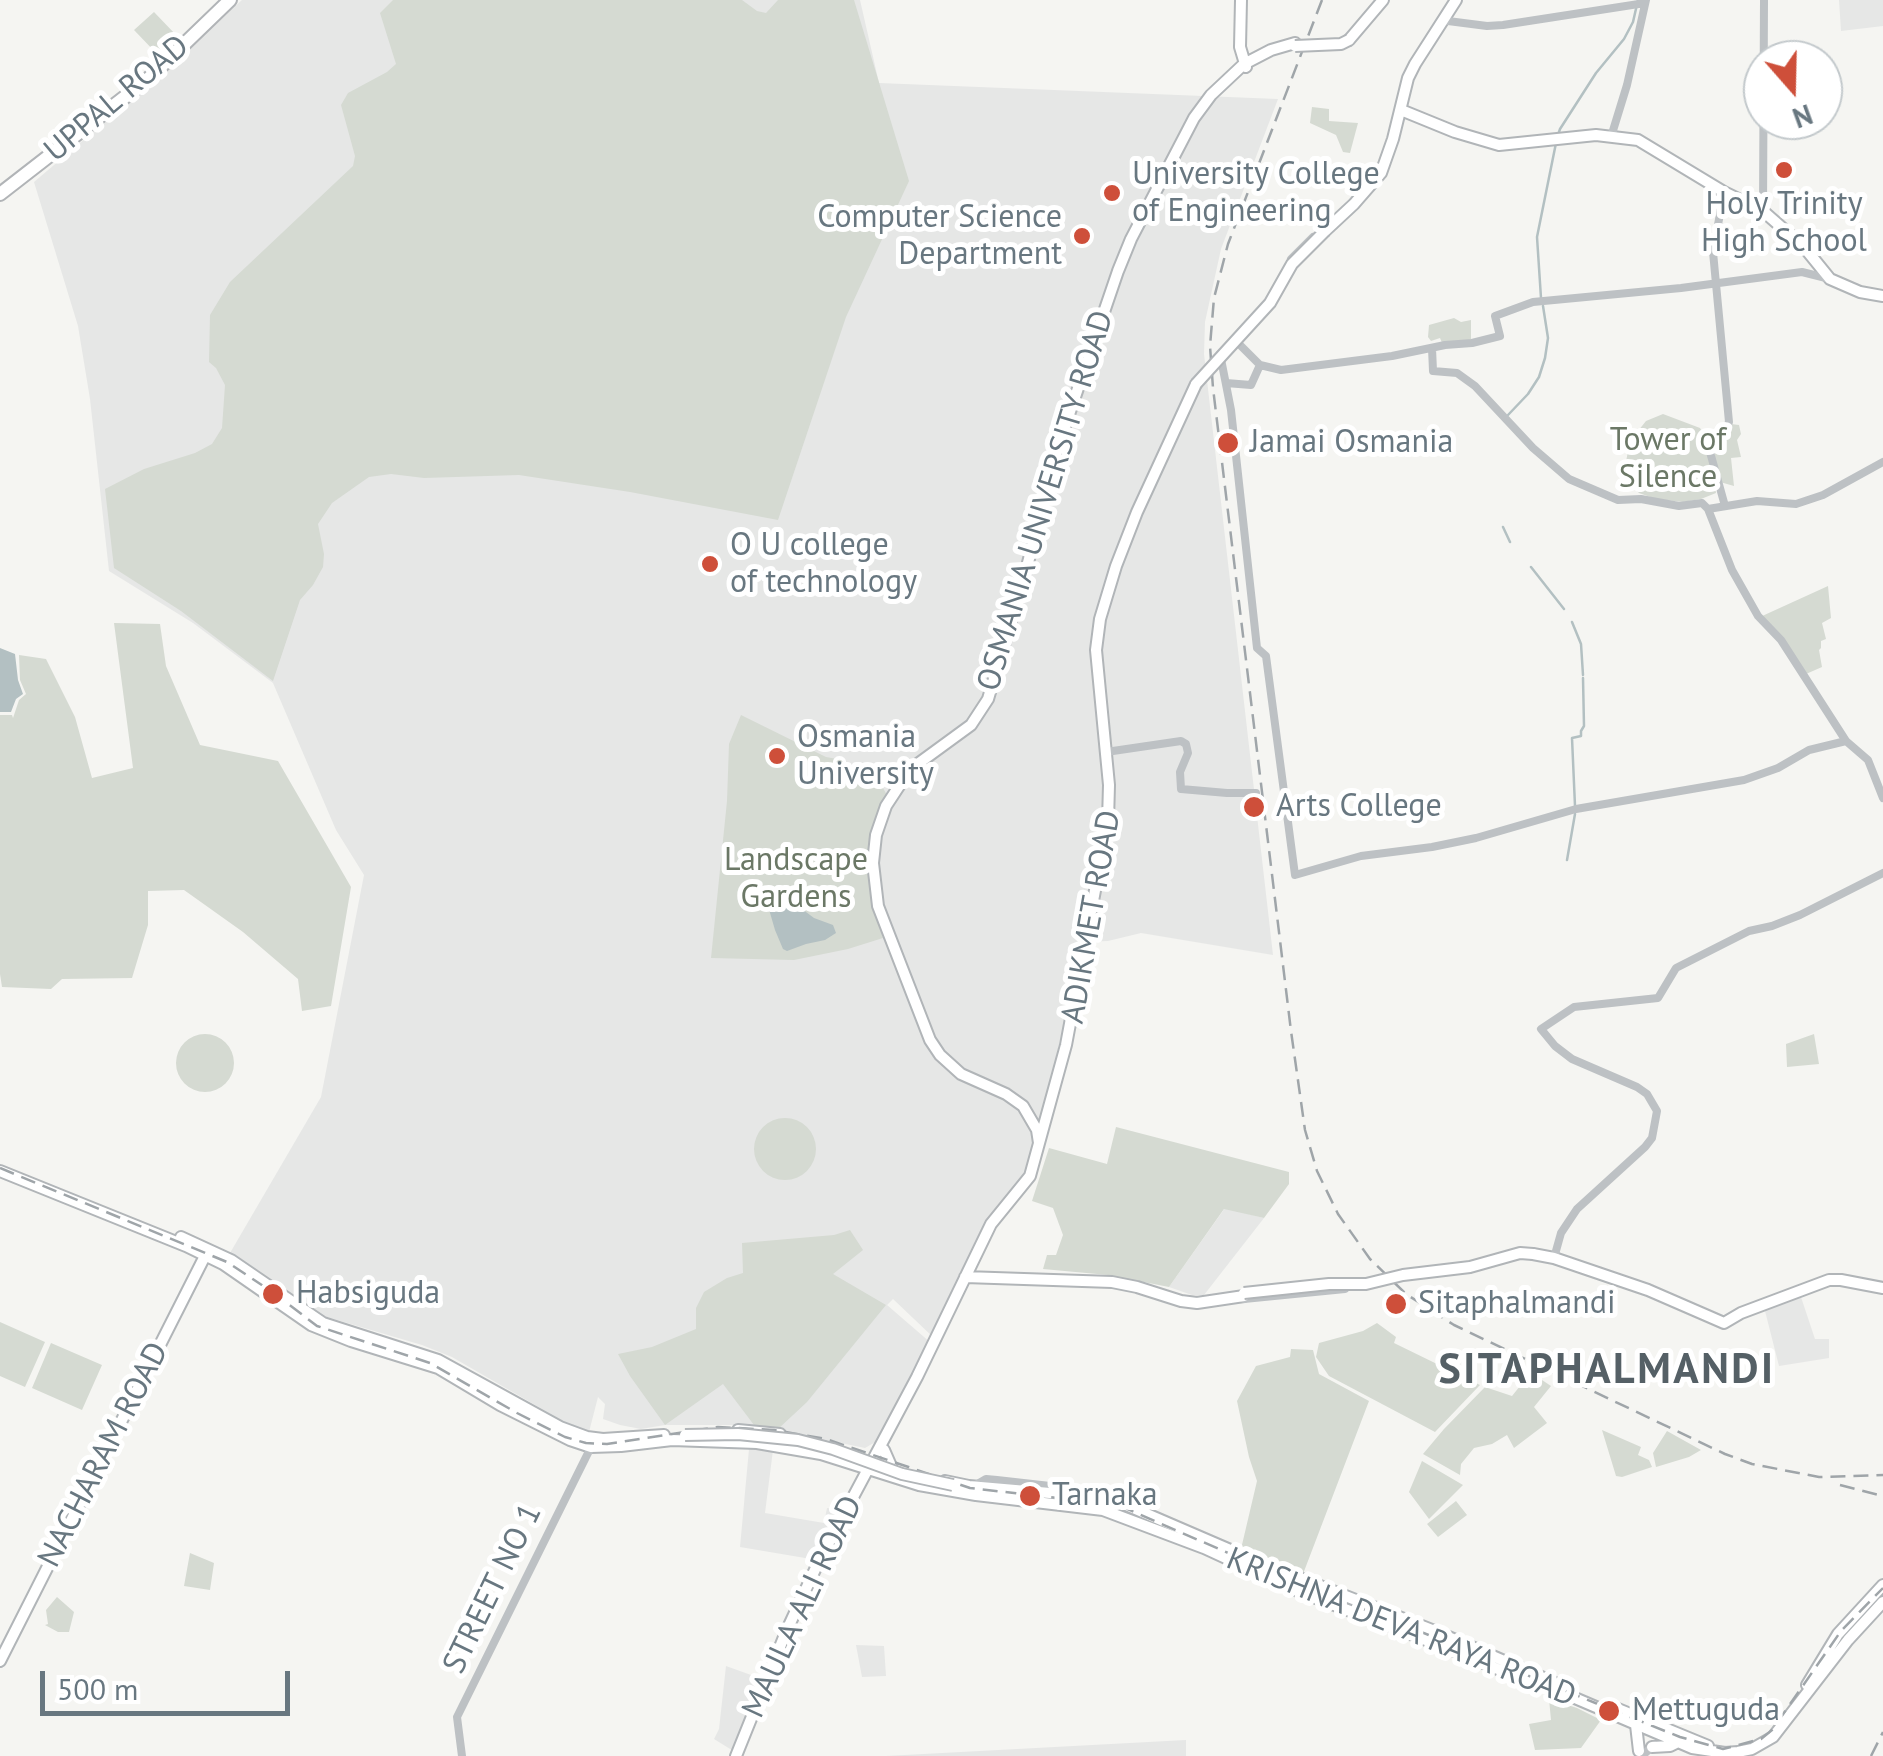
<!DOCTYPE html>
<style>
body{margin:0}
#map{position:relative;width:1883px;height:1756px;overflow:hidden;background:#f5f5f2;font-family:"PT Sans",sans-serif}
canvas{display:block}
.north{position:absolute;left:1743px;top:40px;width:100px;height:100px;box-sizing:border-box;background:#fff;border:2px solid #c3c9cc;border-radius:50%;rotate:160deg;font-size:28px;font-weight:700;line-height:40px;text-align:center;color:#687780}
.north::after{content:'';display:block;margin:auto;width:35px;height:45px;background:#ce4f3a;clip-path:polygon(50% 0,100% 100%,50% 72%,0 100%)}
.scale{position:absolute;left:40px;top:1671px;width:250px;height:45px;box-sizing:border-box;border:5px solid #687780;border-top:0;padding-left:12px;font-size:30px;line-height:35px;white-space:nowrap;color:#687780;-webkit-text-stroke:8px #fff;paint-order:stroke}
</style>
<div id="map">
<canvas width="1883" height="1756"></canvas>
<div class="north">N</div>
<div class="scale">500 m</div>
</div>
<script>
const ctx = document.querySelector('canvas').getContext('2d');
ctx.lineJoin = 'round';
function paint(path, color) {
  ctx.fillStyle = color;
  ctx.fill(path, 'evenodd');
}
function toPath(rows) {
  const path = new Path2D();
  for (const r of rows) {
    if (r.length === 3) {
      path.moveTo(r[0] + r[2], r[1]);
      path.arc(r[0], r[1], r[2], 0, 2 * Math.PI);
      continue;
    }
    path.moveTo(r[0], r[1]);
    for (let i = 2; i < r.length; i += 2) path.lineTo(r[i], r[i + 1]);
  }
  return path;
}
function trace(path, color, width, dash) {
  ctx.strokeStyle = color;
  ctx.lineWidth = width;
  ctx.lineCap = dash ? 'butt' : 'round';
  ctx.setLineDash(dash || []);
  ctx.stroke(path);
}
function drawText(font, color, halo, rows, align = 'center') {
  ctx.font = font + ' "PT Sans",sans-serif';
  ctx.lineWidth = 10;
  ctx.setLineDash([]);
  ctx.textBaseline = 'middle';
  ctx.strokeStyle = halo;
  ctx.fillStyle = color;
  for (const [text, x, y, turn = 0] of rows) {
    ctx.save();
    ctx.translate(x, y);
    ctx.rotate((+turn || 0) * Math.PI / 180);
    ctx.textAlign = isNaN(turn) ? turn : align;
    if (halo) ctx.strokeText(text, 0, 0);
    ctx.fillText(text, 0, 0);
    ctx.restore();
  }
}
const built = toPath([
 [242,0,860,0,879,83,1278,99,1221,249,1205,322,1204,354,1273,955,1141,933,1108,941,1083,942,1031,1164,958,1287,934,1338,893,1299,887,1305,931,1343,877,1441,865,1448,754,1425,665,1425,641,1429,620,1425,603,1419,605,1404,598,1397,589,1432,568,1424,452,1357,422,1345,320,1315,230,1253,321,1097,364,875,336,830,273,683,193,623,109,571,90,399,78,326,34,182,174,63],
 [1839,0,1883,0,1883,26,1841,31],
 [1225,1208,1264,1218,1204,1295,1192,1295,1169,1287],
 [1800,1294,1815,1339,1829,1339,1829,1358,1779,1366,1764,1307],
 [749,1449,773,1450,765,1513,824,1523,827,1508,841,1510,817,1560,740,1547],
 [856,1645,884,1646,886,1676,862,1677],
 [726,1666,765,1680,735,1752,714,1739,719,1729],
 [1186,1740,1186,1756,886,1756]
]);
const green = toPath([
 [393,0,742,0,757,11,766,13,778,0,854,0,909,181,846,317,778,520,630,492,519,475,424,478,391,474,369,477,332,503,318,524,324,554,323,567,313,585,300,600,273,681,181,611,114,568,105,489,144,469,195,453,212,444,222,428,225,385,216,368,209,362,210,315,230,282,353,166,355,156,341,105,348,93,387,72,396,64,380,13],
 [154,12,177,36,157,54,134,30],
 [1312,107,1329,109,1329,121,1358,123,1350,153,1343,152,1336,135,1310,123],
 [1454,318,1461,322,1471,320,1471,342,1443,345,1440,338,1431,341,1428,337,1429,325],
 [1663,414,1700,428,1705,436,1716,493,1701,499,1683,502,1656,499,1639,493,1623,477,1630,441,1646,421],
 [1731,424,1739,425,1741,434,1737,440,1741,457,1731,458,1734,486,1720,482,1713,458],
 [1828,586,1831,618,1822,623,1826,639,1821,641,1821,648,1819,650,1822,667,1806,674,1760,617],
 [114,623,160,624,166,666,200,745,278,761,351,887,331,1006,302,1011,298,979,243,932,184,890,148,891,148,925,132,978,62,979,51,989,2,987,0,974,0,715,12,715,13,718,19,700,26,694,20,680,19,655,46,659,75,717,92,778,133,768],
 [741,715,826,757,843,760,868,774,883,788,888,797,871,832,869,866,874,910,883,938,848,949,794,960,711,958,727,801,729,744],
 [1814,1034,1819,1064,1787,1067,1786,1044],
 [205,1063,29],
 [785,1149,31],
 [1116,1127,1289,1172,1289,1184,1264,1218,1224,1209,1169,1287,1108,1275,1043,1269,1047,1255,1056,1255,1063,1235,1053,1208,1032,1201,1049,1148,1107,1164],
 [850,1230,863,1250,833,1274,886,1305,807,1402,778,1429,754,1425,723,1384,665,1425,630,1376,618,1354,652,1347,696,1329,696,1308,704,1292,727,1278,743,1273,742,1243,834,1235],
 [0,1322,45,1342,25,1387,0,1376],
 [1377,1323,1396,1337,1394,1343,1480,1385,1435,1432,1329,1376,1316,1357,1319,1343,1363,1331],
 [51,1343,102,1365,82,1410,32,1388],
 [1291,1349,1313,1350,1319,1374,1369,1401,1303,1574,1241,1549,1257,1481,1249,1457,1237,1401,1256,1366,1290,1357],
 [1528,1376,1539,1378,1551,1386,1534,1407,1547,1423,1514,1448,1507,1435,1492,1444,1474,1448,1461,1464,1460,1475,1423,1454,1444,1429,1485,1387,1512,1396],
 [1602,1430,1641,1447,1638,1455,1649,1460,1652,1467,1622,1477,1616,1476],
 [1667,1431,1701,1450,1689,1457,1656,1467,1653,1453],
 [1422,1461,1463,1485,1429,1519,1409,1492],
 [1456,1501,1467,1515,1438,1537,1427,1524],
 [190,1553,214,1563,210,1590,184,1586],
 [57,1597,74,1612,69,1632,58,1632,45,1625,48,1624,46,1610],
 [1549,1699,1577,1708,1601,1720,1581,1748,1535,1750,1529,1724,1551,1720]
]);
const water = toPath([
 [0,648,15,654,18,680,23,694,16,699,11,712,0,712],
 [771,893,786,897,814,918,833,925,836,933,825,940,806,944,787,951,783,949,775,930,766,899,766,895]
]);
const stream = toPath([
 [1558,135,1560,129,1596,73,1624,39,1633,22,1638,0],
 [1541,298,1537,237,1556,143],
 [1508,415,1528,394,1539,377,1545,358,1548,338,1543,306],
 [1503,527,1510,542],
 [1531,567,1564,609],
 [1572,622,1581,644,1583,675],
 [1575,806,1572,738,1581,736,1581,731,1584,726,1583,678],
 [1567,860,1575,814]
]);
const minor = toPath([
 [1448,21,1487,26,1503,25,1645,3],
 [1611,137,1627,85,1646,0],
 [1724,192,1713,252,1729,422,1722,437,1710,452,1725,506],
 [1763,211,1764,0],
 [1291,259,1313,237],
 [1235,340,1260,365,1281,370,1392,356,1445,345,1472,343,1500,336,1495,316,1533,302,1681,288,1802,272,1830,279],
 [1432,348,1433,371,1457,373,1475,386,1533,448,1569,479,1618,500,1641,499,1679,506,1702,503,1708,509,1757,501,1796,504,1823,495,1883,462],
 [1220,354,1231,410,1257,648,1266,656,1295,875,1361,856,1432,847,1476,838,1576,809,1744,780,1778,768,1809,750,1846,741],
 [1226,383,1251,385,1260,365],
 [1708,509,1732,570,1758,616,1781,640,1846,741,1868,760,1883,798],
 [1106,752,1181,741,1186,744,1188,753,1180,772,1181,789,1227,793,1256,793],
 [1554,1258,1561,1233,1577,1209,1645,1147,1652,1138,1657,1111,1647,1094,1637,1087,1572,1059,1555,1046,1541,1029,1574,1007,1658,998,1676,968,1749,931,1772,926,1800,915,1883,873],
 [1240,1297,1244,1299,1345,1289],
 [974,1486,986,1479,997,1480,1059,1487,1068,1494],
 [462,1756,457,1717,591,1447],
 [1642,1756,1654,1745]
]);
const major = toPath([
 [1241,0,1240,47,1246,67],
 [1349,40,1383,0],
 [1401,110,1455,132,1499,145,1596,135,1638,140,1724,192,1763,211,1804,247,1830,279,1860,292,1883,296],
 [1325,231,1354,204,1381,173,1393,139,1408,78,1415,64,1456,0],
 [1039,1143,1037,1130,1023,1106,1006,1094,961,1074,940,1055,930,1040,878,906,873,863,876,835,886,806,905,777,919,763,971,725,988,699,1025,574,1060,441,1118,271,1131,239,1194,118,1211,95,1244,64,1271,50,1295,43],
 [0,1171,186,1246,223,1264,311,1325,351,1341,438,1368,500,1405,570,1440,591,1447,621,1446,672,1440,757,1443,821,1454,919,1485,976,1495,1103,1510,1204,1548,1295,1590,1460,1653,1500,1670,1535,1681,1692,1748,1725,1753,1738,1752,1752,1749,1773,1737,1848,1640,1883,1602],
 [181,1237,231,1260,323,1323,438,1360,560,1427,587,1437,603,1439,664,1435],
 [1533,1254,1554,1258,1648,1290,1724,1323,1741,1313,1829,1280,1841,1280,1883,1288],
 [965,1277,1112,1282,1137,1287,1181,1301,1197,1303,1244,1296],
 [738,1430,780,1434],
 [884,1450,891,1466],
 [945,1481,969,1486,1096,1497,1119,1502,1249,1558,1437,1632,1569,1689],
 [0,1661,207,1252],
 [1807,1685,1838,1634,1883,1585],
 [1608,1705,1708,1746],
 [1636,1725,1639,1751],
 [1652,1747,1670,1746,1678,1742],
 [736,1756,786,1632,819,1561,917,1377,991,1224,1030,1176,1066,1045,1108,821,1109,785,1096,650,1100,619,1116,566,1137,512,1196,384]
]);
const highway = toPath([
 [0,194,148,79,230,0]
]);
const rail = toPath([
 [1322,0,1228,244,1214,298,1210,346,1213,388,1291,1031,1305,1130,1317,1171,1338,1214,1370,1259,1406,1294,1454,1325,1725,1454,1752,1464,1819,1477,1883,1475],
 [0,1168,227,1262,274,1293,317,1326,430,1363,517,1413,565,1437,586,1443,607,1444,718,1427,774,1430,826,1439,970,1488,1118,1505,1235,1556,1610,1709,1680,1737,1723,1749,1761,1739,1772,1730,1841,1631,1883,1588],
 [1840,1485,1883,1496],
 [1871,1756,1883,1732]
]);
const majorBridge = toPath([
 [1295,46,1341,44,1349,40],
 [1196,384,1270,303,1292,264,1325,231],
 [1244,1293,1329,1284,1366,1284,1403,1275,1470,1267,1520,1253,1533,1254],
 [685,1435,738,1434,798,1440,833,1449,902,1474,953,1485]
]);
const markers = [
 [1784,170,10,"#ce4f3a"],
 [1112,193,10,"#ce4f3a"],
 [1082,236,10,"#ce4f3a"],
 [1228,443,12,"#ce4f3a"],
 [710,564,10,"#ce4f3a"],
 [777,756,10,"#ce4f3a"],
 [1254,807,12,"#ce4f3a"],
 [273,1294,12,"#ce4f3a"],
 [1396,1304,12,"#ce4f3a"],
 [1030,1496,12,"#ce4f3a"],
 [1609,1711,12,"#ce4f3a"]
];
const streetNames = [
 ["UPPAL ROAD",117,99,-40],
 ["OSMANIA UNIVERSITY ROAD",1046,501,-73],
 ["ADIKMET ROAD",1092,917,-80],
 ["NACHARAM ROAD",104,1455,-63],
 ["STREET NO 1",493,1589,-64],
 ["MAULA ALI ROAD",803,1607,-65],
 ["KRISHNA DEVA RAYA ROAD",1401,1628,22]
];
const poiNames = [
 ["University College",1132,175],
 ["of Engineering",1132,212],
 ["Holy Trinity",1784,205,"center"],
 ["High School",1784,242,"center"],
 ["Computer Science",1062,218,"right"],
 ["Department",1062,255,"right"],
 ["Jamai Osmania",1250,443],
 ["O U college",730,546],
 ["of technology",730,583],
 ["Osmania",797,738],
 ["University",797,775],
 ["Arts College",1276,807],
 ["Habsiguda",296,1294],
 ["Sitaphalmandi",1418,1304],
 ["Tarnaka",1052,1496],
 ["Mettuguda",1632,1711]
];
const parkNames = [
 ["Tower of",1668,441],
 ["Silence",1668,478],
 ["Landscape",796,861],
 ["Gardens",796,898]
];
const districtNames = [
 ["SITAPHALMANDI",1607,1371]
];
paint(built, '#e6e7e6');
paint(green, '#d5dad2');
paint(water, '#b3c0c2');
trace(stream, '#b3c0c2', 2.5);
trace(major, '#b1b5b8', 14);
trace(highway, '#b1b4b7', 16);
trace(minor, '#bdc1c4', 8);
trace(major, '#fff', 10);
trace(highway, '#fff', 12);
trace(rail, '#9fa5a9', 2.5, [15, 8]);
trace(majorBridge, '#b1b5b8', 14, []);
trace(majorBridge, '#fff', 10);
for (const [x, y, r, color] of markers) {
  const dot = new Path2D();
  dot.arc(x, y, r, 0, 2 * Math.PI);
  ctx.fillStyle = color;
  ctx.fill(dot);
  trace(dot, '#fff', 4);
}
drawText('32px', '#687780', '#fff', streetNames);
drawText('32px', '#687780', '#fff', poiNames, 'left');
drawText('32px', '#6b7866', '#fff', parkNames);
ctx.letterSpacing = '2.5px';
drawText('bold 42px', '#556066', '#fff', districtNames);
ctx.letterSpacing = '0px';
</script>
